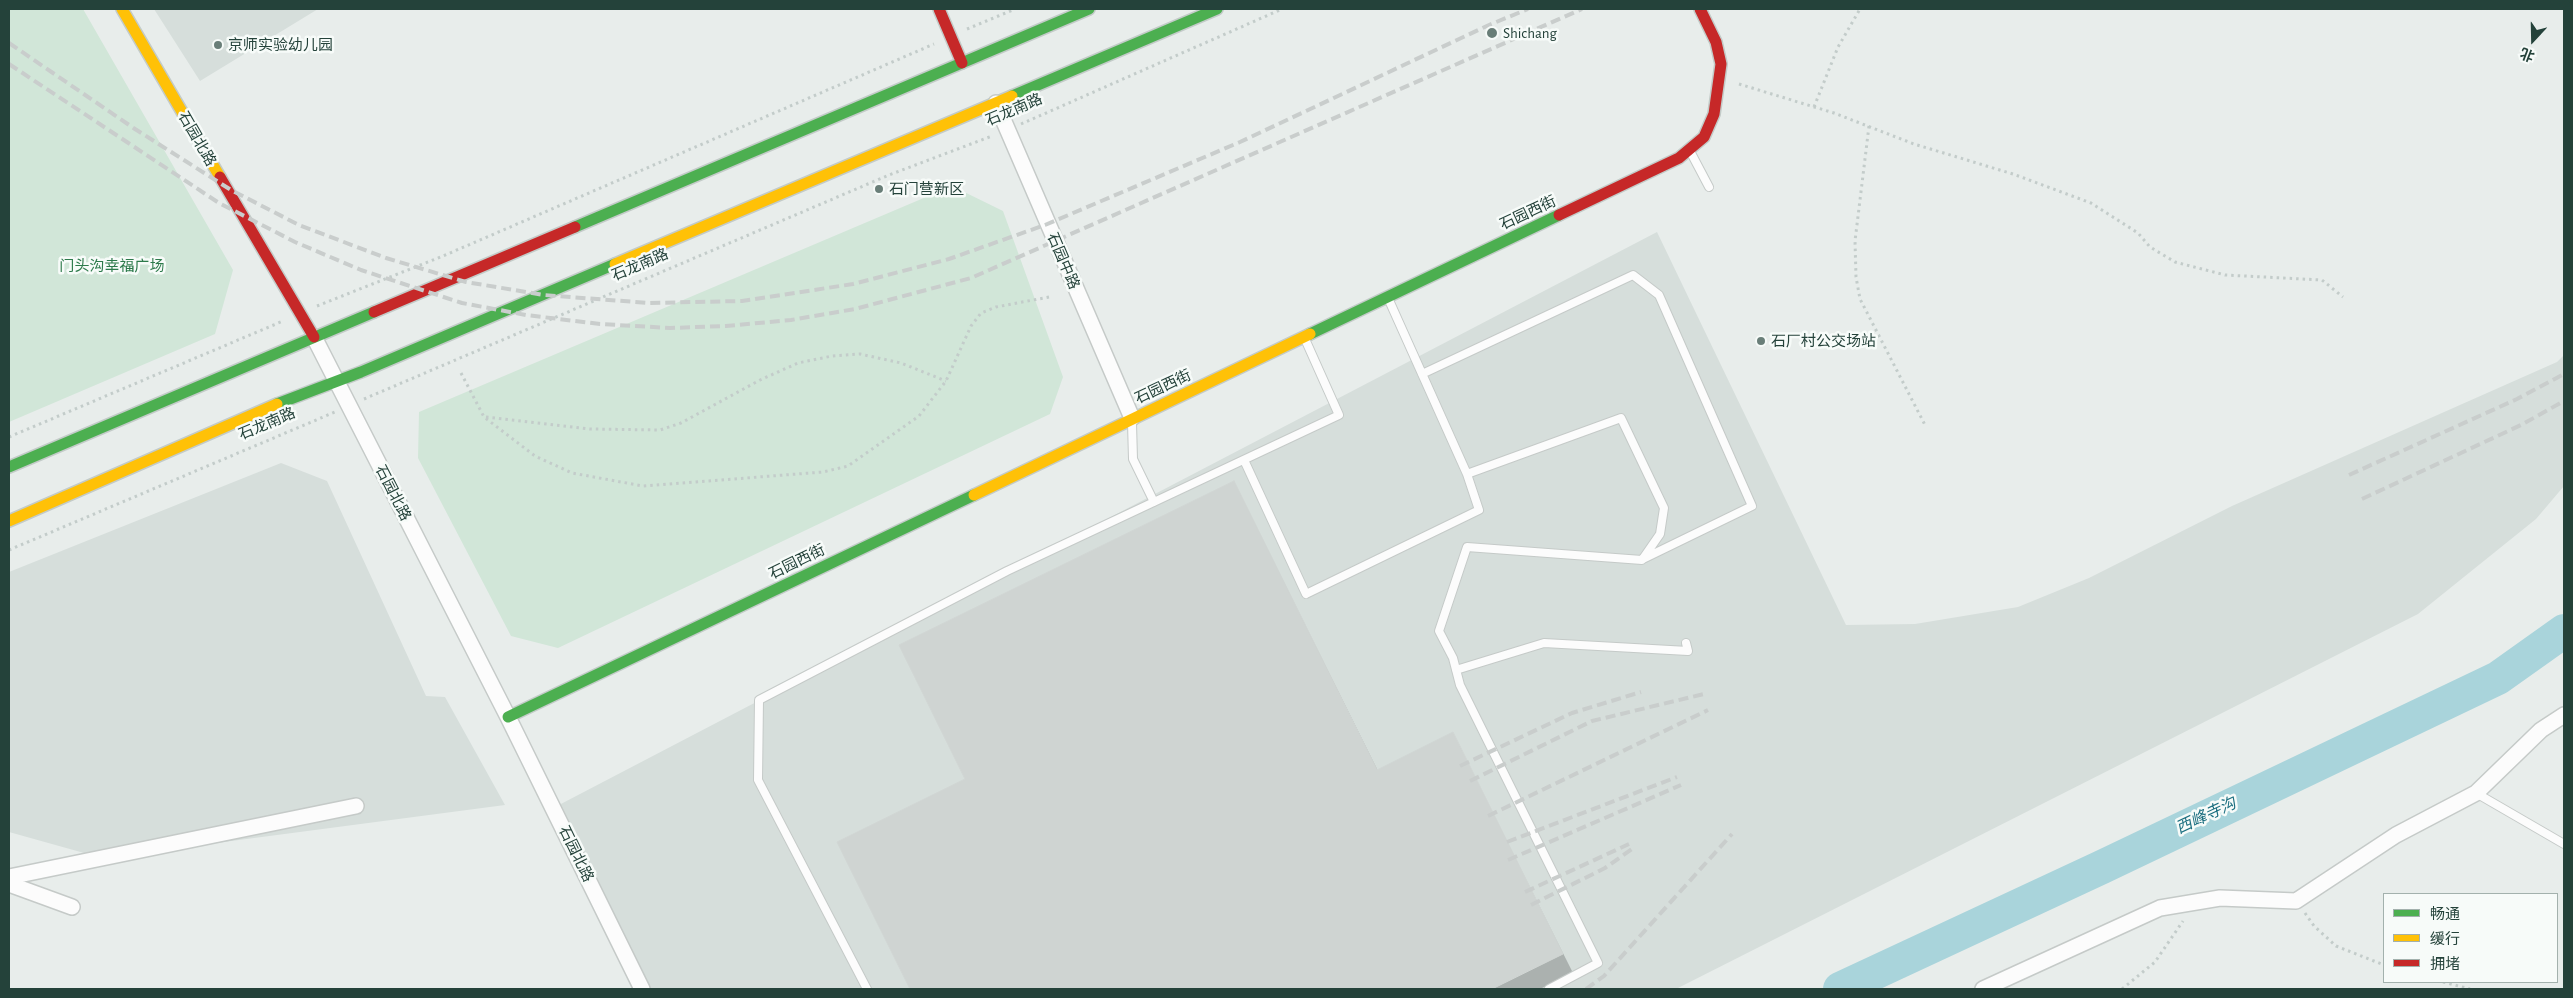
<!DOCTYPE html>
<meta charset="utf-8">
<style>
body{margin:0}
#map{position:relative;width:2573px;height:998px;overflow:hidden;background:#e8edeb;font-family:"Alegreya Sans","Noto Sans SC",sans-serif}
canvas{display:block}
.frame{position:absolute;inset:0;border:10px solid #24423a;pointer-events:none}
.legend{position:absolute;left:2383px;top:893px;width:175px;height:90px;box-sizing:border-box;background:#f7fbf9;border:1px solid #a3b1ad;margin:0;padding:6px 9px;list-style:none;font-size:15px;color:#24423a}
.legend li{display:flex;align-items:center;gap:10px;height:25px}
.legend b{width:25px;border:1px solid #a3b1ad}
.north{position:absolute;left:2508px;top:15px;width:50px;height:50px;-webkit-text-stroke:4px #f7fbf9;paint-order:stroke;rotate:201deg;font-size:14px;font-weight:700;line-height:20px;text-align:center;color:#24423a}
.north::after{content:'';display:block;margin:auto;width:18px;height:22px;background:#24423a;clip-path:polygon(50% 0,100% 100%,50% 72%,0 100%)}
</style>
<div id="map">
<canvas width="2573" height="998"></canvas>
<div class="frame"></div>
<ul class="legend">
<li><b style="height:6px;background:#4caf50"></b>畅通</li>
<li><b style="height:6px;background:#ffc107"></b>缓行</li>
<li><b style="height:6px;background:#c62828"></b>拥堵</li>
</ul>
<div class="north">北</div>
</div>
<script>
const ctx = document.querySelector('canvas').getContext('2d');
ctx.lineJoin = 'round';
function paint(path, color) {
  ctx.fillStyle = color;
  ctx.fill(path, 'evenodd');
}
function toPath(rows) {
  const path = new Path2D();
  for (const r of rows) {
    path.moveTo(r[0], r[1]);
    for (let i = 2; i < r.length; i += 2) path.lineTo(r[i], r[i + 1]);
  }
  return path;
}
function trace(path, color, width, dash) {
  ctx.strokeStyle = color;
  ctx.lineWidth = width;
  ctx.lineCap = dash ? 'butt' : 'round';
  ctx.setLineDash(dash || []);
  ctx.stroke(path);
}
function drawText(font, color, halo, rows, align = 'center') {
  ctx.font = font + ' "Alegreya Sans","Noto Sans SC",sans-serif';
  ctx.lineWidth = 5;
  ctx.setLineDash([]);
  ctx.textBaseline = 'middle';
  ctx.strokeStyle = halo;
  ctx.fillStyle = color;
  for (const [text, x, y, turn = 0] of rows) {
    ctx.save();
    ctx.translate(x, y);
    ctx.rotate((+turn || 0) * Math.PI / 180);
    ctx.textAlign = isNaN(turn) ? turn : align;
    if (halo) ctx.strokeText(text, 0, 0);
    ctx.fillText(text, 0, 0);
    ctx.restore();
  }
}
const built = toPath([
 [154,9,318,9,200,81],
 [1657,232,1846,625,1915,624,2018,607,2089,578,2232,506,2557,362,2564,355,2564,486,2536,519,2418,614,1676,989,650,989,557,806],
 [281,463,327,481,426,696,445,697,505,805,102,858,9,832,9,572]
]);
const green = toPath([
 [9,9,83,9,233,270,215,334,9,422],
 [952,186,1003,211,1063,377,1050,414,558,648,511,636,418,458,419,412]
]);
const shadow = toPath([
 [1234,482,1378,771,1453,734,1573,973,1540,989,912,989,839,842,967,779]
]);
const river = toPath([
 [1840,989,2102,867,2498,678,2564,631]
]);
const building = toPath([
 [1234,481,1377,770,1453,732,1563,954,1492,989,910,989,837,842,965,779,899,645,1234,481]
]);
const path = toPath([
 [967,29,1015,9],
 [1739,84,1834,113,1914,144,2013,174,2091,203,2138,233,2150,247,2175,262,2225,275,2322,280,2343,297],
 [1814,107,1838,47,1860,9],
 [1021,124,1282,9],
 [1869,126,1855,241,1856,277,1860,299,1925,425],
 [317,306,443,256,934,44],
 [461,373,484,417,535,456,572,473,643,486,823,472,848,466,919,416,946,381,971,326,981,313,996,307,1049,297],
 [364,399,889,175,992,136],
 [486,417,590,429,660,430,681,423,760,380,798,363,832,356,860,354,901,363,946,381],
 [9,437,283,321],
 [9,550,335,412],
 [2305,913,2314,926,2336,946,2384,965],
 [2443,982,2470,989],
 [2122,989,2155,962,2183,921]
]);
const lane = toPath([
 [1690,151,1709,187],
 [1388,298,1467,474,1621,418,1664,508,1660,534,1642,560,1467,547,1439,631,1453,658,1460,685,1598,963,1549,989],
 [1422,374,1633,275,1659,295,1752,506,1643,559],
 [1132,423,1133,459,1154,502],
 [1244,460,1306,594,1479,510,1467,474],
 [1456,670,1544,643,1688,651,1686,643],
 [2476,793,2564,844],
 [867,989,758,780,759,700,1007,571,1339,415,1305,339]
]);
const street = toPath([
 [996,103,1132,418],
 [314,337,508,717,642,989],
 [9,877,356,806],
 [9,884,72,907],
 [1983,989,2160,908,2220,898,2296,901,2396,835,2476,793,2541,730,2564,715]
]);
const fast = toPath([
 [1012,96,1217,9],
 [575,227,1089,9],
 [1310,334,1559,215],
 [277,404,361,372,615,264],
 [9,467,374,312],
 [508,717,974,495]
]);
const slow = toPath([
 [122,9,220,177],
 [615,264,1012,96],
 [974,495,1310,334],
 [9,521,277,404]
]);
const jam = toPath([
 [939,9,962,63],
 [220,177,314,337],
 [1559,215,1679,158,1704,137,1714,114,1721,64,1716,42,1700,9],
 [374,312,575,227]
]);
const rail = toPath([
 [9,43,135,129,231,190,299,225,386,258,466,282,544,295,649,303,742,301,853,284,949,259,1045,225,1240,142,1489,25,1528,9],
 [9,64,219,203,295,242,361,270,462,303,526,315,600,324,670,328,726,326,791,320,855,309,971,278,1582,9],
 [2349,475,2517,399,2564,374],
 [2362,499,2521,425,2564,401],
 [1460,766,1572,713,1641,692],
 [1470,781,1592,721,1704,694],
 [1488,816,1708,710],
 [1507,842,1677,777],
 [1508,860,1681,785],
 [1525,892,1629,844],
 [1531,905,1605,868,1632,849],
 [1586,989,1604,976,1732,834]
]);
const markers = [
 [1492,33,6,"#697e78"],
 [218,45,5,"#697e78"],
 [879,189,5,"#697e78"],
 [1761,341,5,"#697e78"]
];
const poiNames = [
 ["Shichang",1503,33],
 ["京师实验幼儿园",228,45],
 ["石门营新区",889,189],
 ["石厂村公交场站",1771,341]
];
const streetNames = [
 ["石龙南路",1014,110,-23],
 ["石园北路",197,139,60],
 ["石园西街",1528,213,-25],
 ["石园中路",1063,261,67],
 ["石龙南路",640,265,-23],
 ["石园西街",1163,387,-25],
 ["石龙南路",267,424,-23],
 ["石园北路",393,493,63],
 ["石园西街",797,562,-26],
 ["石园北路",576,854,64]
];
const parkNames = [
 ["门头沟幸福广场",112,266]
];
const waterNames = [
 ["西峰寺沟",2206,816,-25]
];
paint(built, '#d6dedb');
paint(green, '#d1e6d8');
paint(shadow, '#0003');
trace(river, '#a9d4db', 34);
paint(building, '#cfd4d2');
trace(building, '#d1d6d4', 1);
trace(lane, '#c5cac8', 10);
trace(street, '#c5cac8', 18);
trace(fast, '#c3cbc8', 14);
trace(slow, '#c3cbc8', 14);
trace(jam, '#c3cbc8', 14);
trace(path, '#c3ccca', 3, [2.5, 4]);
trace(lane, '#fcfcfc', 8);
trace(street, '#fcfcfc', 15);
trace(fast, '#4caf50', 11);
trace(slow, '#ffc107', 11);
trace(jam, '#c62828', 11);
trace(rail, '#c9cdcc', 4, [10, 5]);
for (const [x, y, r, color] of markers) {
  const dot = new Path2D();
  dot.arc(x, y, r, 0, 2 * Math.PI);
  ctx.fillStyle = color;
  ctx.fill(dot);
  trace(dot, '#f7fbf9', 2);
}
drawText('15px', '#24423a', '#f7fbf9', poiNames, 'left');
drawText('15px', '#24423a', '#f7fbf9', streetNames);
drawText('15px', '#2d7a4b', '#f7fbf9', parkNames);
drawText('italic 16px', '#1c6f80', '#f7fbf9', waterNames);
</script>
